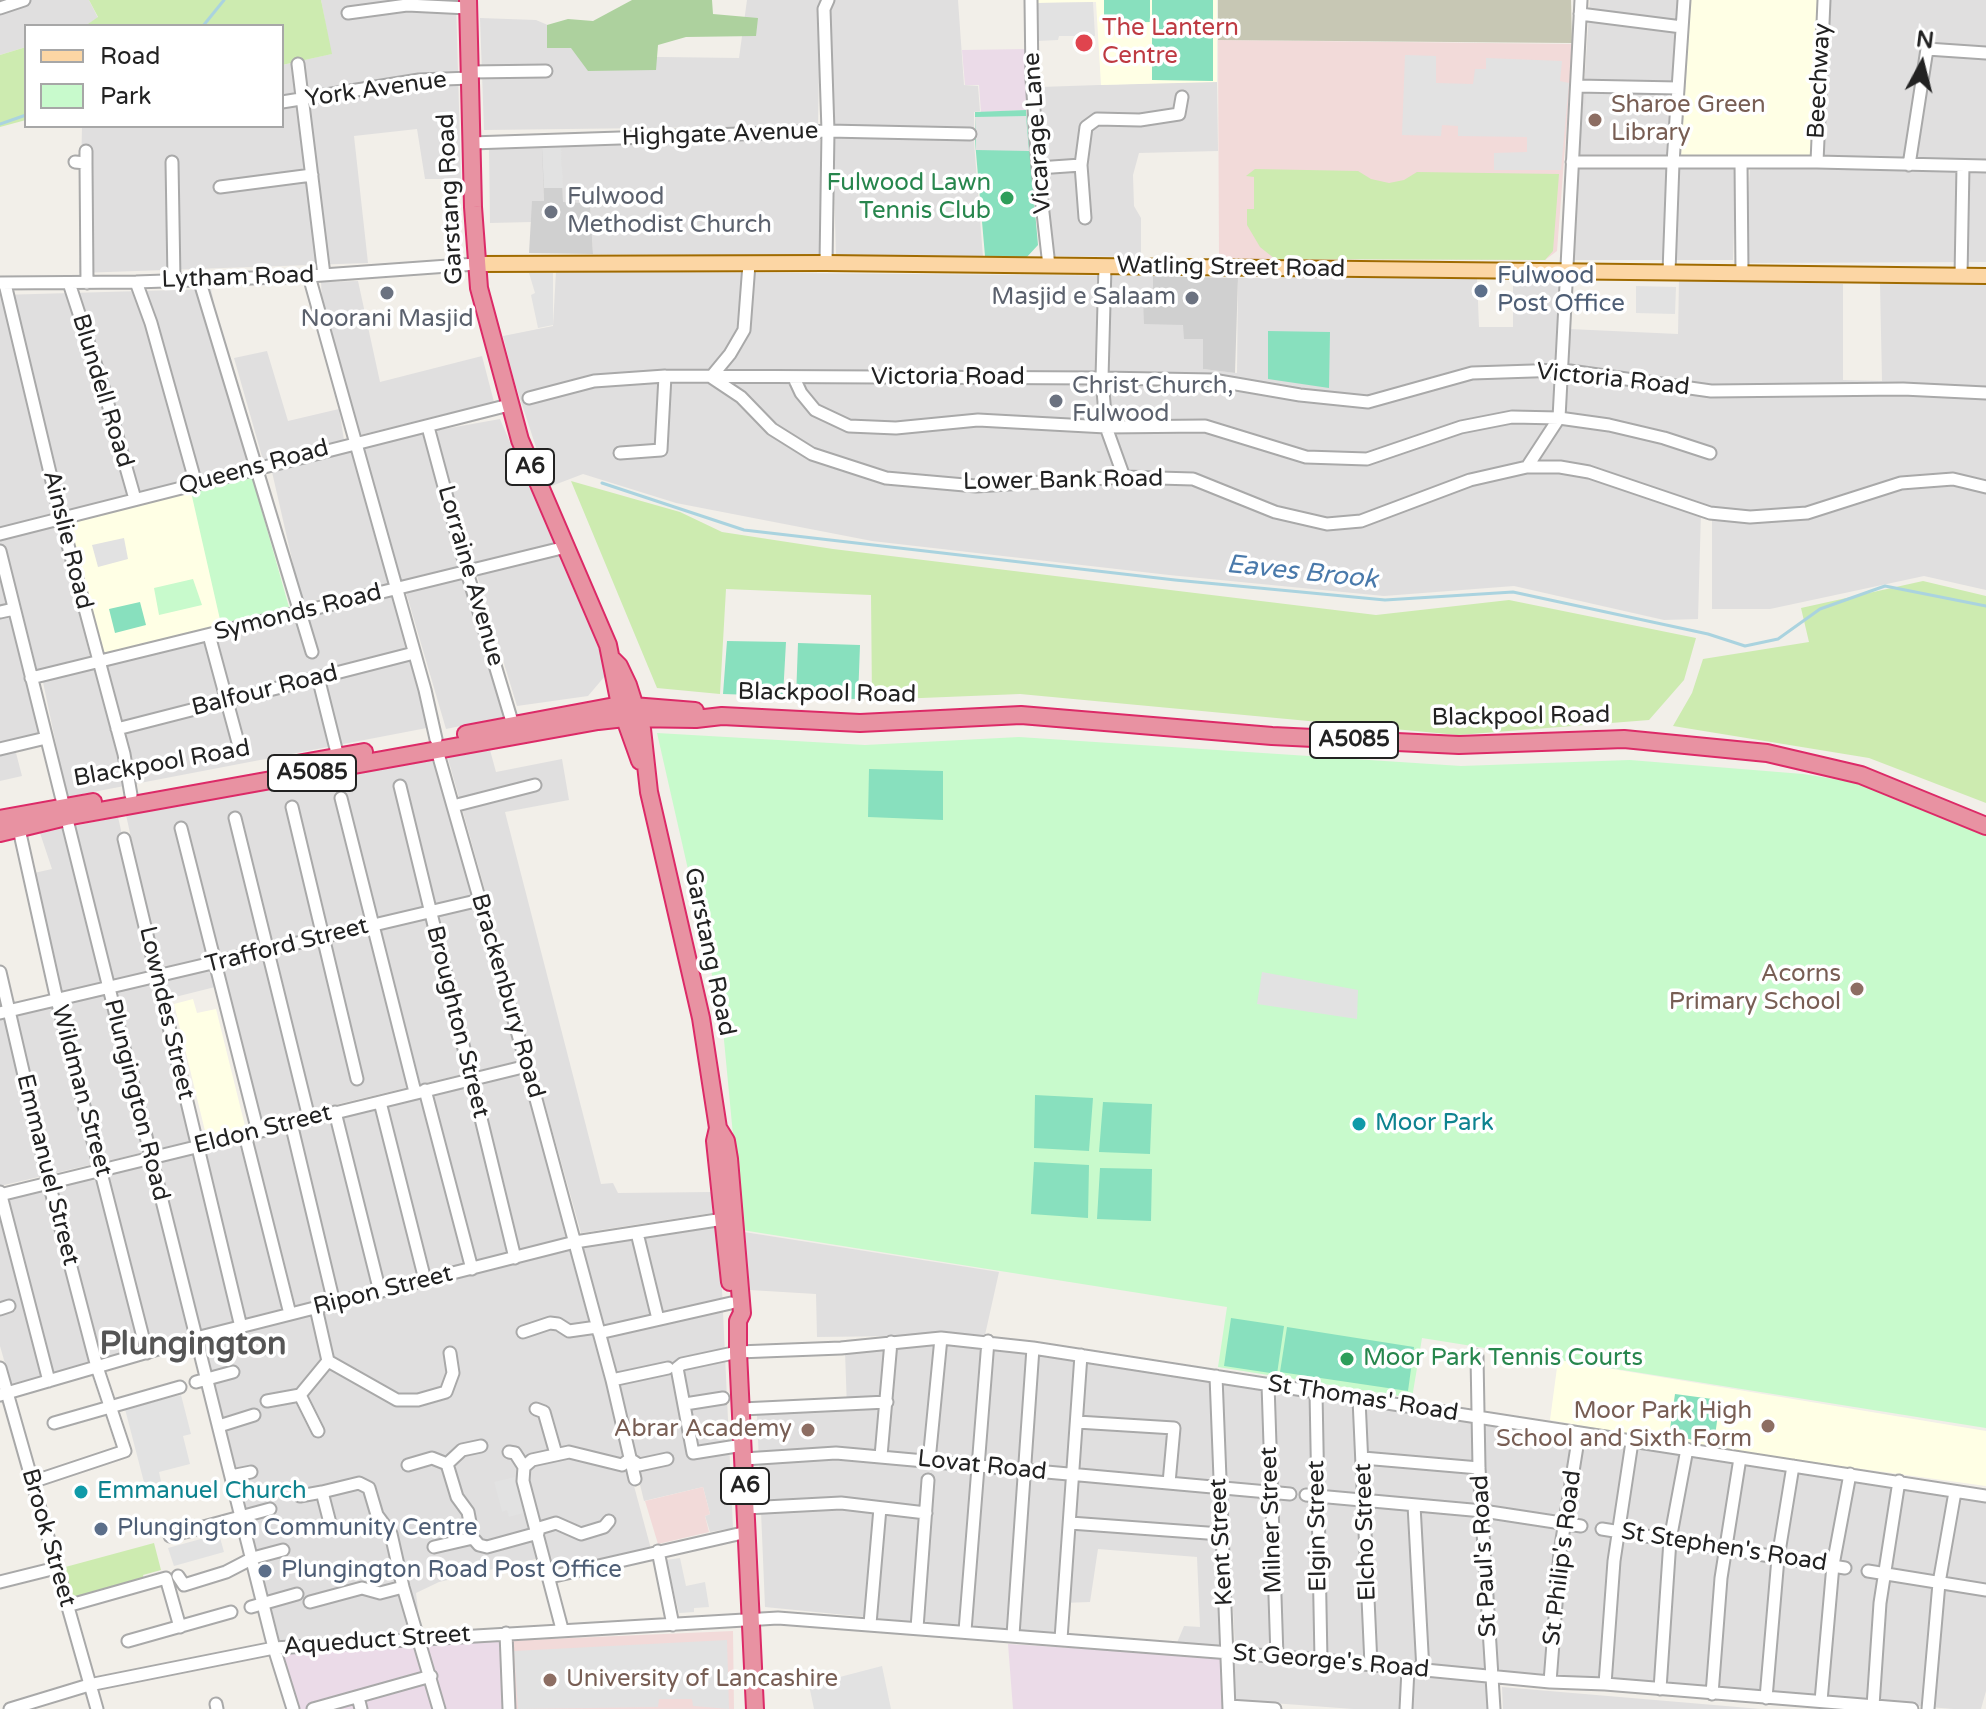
<!DOCTYPE html>
<style>
body{margin:0}
#map{position:relative;width:1986px;height:1709px;overflow:hidden;background:#f2efe9;font-family:"Varela Round",sans-serif}
canvas{display:block}
.legend{position:absolute;left:24px;top:24px;width:260px;height:104px;box-sizing:border-box;background:#fff;border:2px solid #a7a7a7;margin:0;padding:10px 14px;list-style:none;font-size:24px;color:#222}
.legend li{display:flex;align-items:center;gap:16px;height:40px}
.legend b{width:40px;border:2px solid #a7a7a7}
.north{position:absolute;left:1882px;top:24px;width:80px;height:80px;-webkit-text-stroke:6px #fff;paint-order:stroke;rotate:7deg;font-size:22px;font-weight:700;line-height:32px;text-align:center;color:#222}
.north::after{content:'';display:block;margin:auto;width:28px;height:36px;background:#222;clip-path:polygon(50% 0,100% 100%,50% 72%,0 100%)}
</style>
<div id="map">
<canvas width="1986" height="1709"></canvas>
<ul class="legend">
<li><b style="height:10px;background:#fcd6a4"></b>Road</li>
<li><b style="height:22px;background:#c8facc"></b>Park</li>
</ul>
<div class="north">N</div>
</div>
<script>
const ctx = document.querySelector('canvas').getContext('2d');
ctx.lineJoin = 'round';
function paint(path, color) {
  ctx.fillStyle = color;
  ctx.fill(path, 'evenodd');
}
function toPath(rows) {
  const path = new Path2D();
  for (const r of rows) {
    path.moveTo(r[0], r[1]);
    for (let i = 2; i < r.length; i += 2) path.lineTo(r[i], r[i + 1]);
  }
  return path;
}
function trace(path, color, width, dash) {
  ctx.strokeStyle = color;
  ctx.lineWidth = width;
  ctx.lineCap = dash ? 'butt' : 'round';
  ctx.setLineDash(dash || []);
  ctx.stroke(path);
}
function drawText(font, color, halo, rows, align = 'center') {
  ctx.font = font + ' "Varela Round",sans-serif';
  ctx.lineWidth = 7;
  ctx.setLineDash([]);
  ctx.textBaseline = 'middle';
  ctx.strokeStyle = halo;
  ctx.fillStyle = color;
  for (const [text, x, y, turn = 0] of rows) {
    ctx.save();
    ctx.translate(x, y);
    ctx.rotate((+turn || 0) * Math.PI / 180);
    ctx.textAlign = isNaN(turn) ? turn : align;
    if (halo) ctx.strokeText(text, 0, 0);
    ctx.fillText(text, 0, 0);
    ctx.restore();
  }
}
const residential = toPath([
 [0,0,89,0,98,18,85,26,26,26,26,47,0,55],
 [321,0,456,0,461,179,425,179,417,129,354,136,368,263,79,273,82,126,282,126,282,65,331,54],
 [747,0,823,0,820,7,818,126,484,130,480,18,536,20,583,40,585,56,739,58],
 [833,0,958,0,964,85,978,86,980,111,974,112,974,142,983,257,836,255,829,12],
 [1590,0,1678,0,1665,167,1736,166,1733,260,1572,260],
 [1830,0,1986,0,1986,262,1743,263,1750,170,1822,167],
 [1217,81,1218,151,1139,153,1133,175,1134,206,1141,218,1141,257,1053,256,1040,87],
 [820,136,820,256,593,254,590,203,563,202,561,147,543,148,544,202,532,222,490,223,489,146],
 [556,271,1153,276,1153,299,1144,299,1203,339,1203,369,1237,373,1238,278,1477,277,1479,327,1513,327,1513,278,1569,280,1569,329,1678,334,1679,279,1843,284,1843,380,1882,381,1880,284,1986,283,1986,590,1924,576,1770,609,1712,609,1712,516,1701,512,1698,619,1664,620,1514,586,1384,596,1169,575,872,541,676,503,583,474,549,487,514,380,503,336,553,326],
 [358,281,380,382,482,356,494,402,360,435,322,300,321,282],
 [211,289,249,466,0,530,0,295],
 [267,351,288,421,339,409,344,440,263,460,234,358],
 [500,419,602,656,605,676,588,696,517,706,433,431],
 [425,432,504,717,446,729,403,582,302,603,272,472],
 [58,524,91,661,25,680,42,746,15,749,22,776,0,781,0,539],
 [395,594,432,727,67,797,43,682],
 [490,750,496,772,562,759,569,800,505,812,601,1184,613,1183,618,1193,712,1192,712,1213,581,1233,447,755],
 [433,759,518,1061,251,1125,215,987,167,999,126,815],
 [118,817,192,1141,0,1186,0,1013,53,994,25,875,52,869,40,833],
 [523,1070,572,1240,200,1333,157,1159],
 [147,1161,191,1337,12,1388,0,1346,0,1198],
 [719,1225,733,1528,710,1532,705,1516,710,1514,703,1487,644,1501,582,1246],
 [744,1232,999,1272,985,1335,817,1337,816,1294,750,1290],
 [575,1247,627,1460,651,1549,554,1573,548,1556,439,1582,416,1593,421,1635,280,1644,203,1340],
 [946,1341,1209,1376,1217,1494,1223,1649,1176,1645,1184,1626,1200,1627,1197,1557,1098,1549,1090,1602,1062,1603,1058,1636,765,1607,757,1415,847,1409,845,1351],
 [1221,1382,1986,1500,1986,1691,1981,1709,1953,1709,1235,1648],
 [1229,1659,1403,1670,1400,1709,1353,1709,1232,1700],
 [1411,1675,1491,1680,1492,1709,1408,1709],
 [1502,1687,1761,1709,1503,1709]
]);
const commercial = toPath([
 [1218,40,1573,44,1557,251,1545,260,1219,259],
 [703,1487,710,1514,705,1516,709,1532,658,1544,645,1501],
 [733,1631,734,1709,506,1709,503,1641]
]);
const industrial = toPath([
 [1028,49,1029,105,1026,110,981,112,979,85,965,85,962,50],
 [503,1641,506,1709,298,1709,280,1650],
 [1008,1644,1222,1657,1223,1709,1013,1709]
]);
const education = toPath([
 [1034,0,1217,0,1217,82,1101,85,1096,2,1037,3],
 [1691,0,1824,0,1814,159,1681,156],
 [252,476,289,607,104,654,69,523],
 [193,999,197,1013,216,1009,245,1126,206,1135,174,1004],
 [1558,1360,1986,1431,1986,1486,1710,1448,1550,1420]
]);
const religious = toPath([
 [542,147,561,147,563,202,590,203,593,254,529,253,532,201,544,201],
 [1153,276,1238,278,1235,373,1203,369,1203,339,1184,339,1183,325,1144,324,1143,298,1153,299]
]);
const construction = toPath([
 [1218,0,1571,0,1572,43,1218,40]
]);
const grass = toPath([
 [89,0,321,0,332,54,282,65,282,26,85,26,98,17],
 [26,47,26,120,0,127,0,55],
 [1255,169,1358,171,1371,179,1389,183,1404,180,1417,172,1559,174,1553,251,1545,260,1275,259,1260,247,1247,225,1247,209,1254,209,1254,177,1246,176],
 [571,481,680,512,722,532,833,549,1376,615,1509,600,1696,638,1684,680,1649,720,1458,735,1020,694,872,700,871,595,726,589,720,694,657,688],
 [1923,581,1986,596,1986,803,1869,758,1673,726,1692,693,1703,659,1809,642,1801,608],
 [154,1543,161,1570,143,1575,145,1582,68,1603,58,1569]
]);
const forest = toPath([
 [632,0,712,0,713,14,758,18,756,36,686,37,658,45,656,70,588,71,571,48,547,48,547,25,568,19,593,21]
]);
const park = toPath([
 [252,476,289,607,221,624,191,492],
 [193,579,202,605,159,615,154,588],
 [657,733,865,745,1019,737,1461,766,1630,760,1803,774,1847,781,1869,785,1971,827,1986,836,1986,1428,1422,1338,1412,1398,1218,1367,1227,1307,742,1230,722,1019]
]);
const pitch = toPath([
 [1104,0,1150,0,1150,22,1104,23],
 [1152,0,1213,0,1213,81,1152,80],
 [1026,110,1038,245,1026,258,985,256,975,141,975,112],
 [1268,331,1330,332,1329,388,1268,379],
 [140,602,146,625,115,633,109,609],
 [727,641,786,642,783,696,723,694],
 [798,643,860,645,858,699,796,698],
 [869,769,943,771,943,820,868,817],
 [1035,1095,1093,1098,1089,1151,1034,1148],
 [1103,1102,1152,1104,1150,1154,1099,1152],
 [1034,1162,1089,1165,1088,1218,1031,1214],
 [1100,1168,1152,1169,1151,1221,1097,1219],
 [1231,1318,1284,1326,1277,1374,1224,1366],
 [1287,1327,1414,1347,1408,1391,1280,1372],
 [1675,1394,1720,1400,1714,1443,1669,1436]
]);
const parking = toPath([
 [1093,2,1095,36,1059,36,1058,40,1038,41,1037,3],
 [1405,55,1436,56,1436,83,1473,84,1475,69,1486,69,1486,58,1562,61,1560,81,1569,83,1561,170,1494,170,1494,153,1527,152,1527,137,1458,136,1458,126,1442,125,1441,136,1402,135],
 [1586,93,1619,94,1618,117,1585,115],
 [1026,116,1029,151,976,150,975,117],
 [542,147,561,147,563,188,544,188],
 [529,273,553,273,553,325,538,328,531,295,535,293],
 [1636,286,1676,287,1675,314,1636,313],
 [124,538,128,559,98,567,92,545],
 [1262,972,1358,990,1357,1019,1257,1004],
 [181,1395,191,1434,183,1436,190,1464,159,1472,162,1486,146,1490,125,1409],
 [515,1477,524,1513,509,1517,507,1510,502,1512,494,1482],
 [219,1534,224,1552,174,1566,168,1548],
 [680,1558,686,1586,705,1582,709,1607,694,1608,694,1612,679,1613,666,1560],
 [727,1640,729,1709,693,1706,692,1699,659,1699,658,1707,518,1709,514,1651],
 [882,1666,891,1709,814,1709,809,1685]
]);
const stream = toPath([
 [203,26,224,0],
 [0,124,26,115],
 [602,483,744,530,1175,580,1385,600,1513,592,1708,634,1745,646,1778,639,1820,609,1885,586,1986,606]
]);
const minor = toPath([
 [1031,0,1032,79,1038,168,1049,266],
 [0,8,24,0],
 [348,13,407,5,468,8],
 [1580,14,1682,27],
 [298,64,324,275],
 [470,72,546,71],
 [1577,86,1678,88],
 [282,102,419,80,470,78],
 [471,143,828,131,970,134],
 [75,162,86,163,86,151],
 [172,162,174,280],
 [1572,162,1817,162,1986,166],
 [1741,162,1742,272],
 [1817,162,1824,0],
 [86,163,87,283],
 [1081,165,1086,127,1097,119,1140,120,1179,114,1182,97],
 [1909,165,1927,49,1986,53],
 [1038,168,1081,165,1085,218],
 [220,187,312,175],
 [826,263,828,131,824,9,828,0],
 [749,264,744,330,730,354,711,377,741,397,772,429,812,454,886,478,976,486,1124,477,1193,479,1275,512,1327,524,1361,521,1470,480,1527,467,1560,467,1589,472,1710,513,1750,517,1807,513,1901,483,1953,479,1986,487],
 [1105,266,1102,378,1106,427,1124,477],
 [1669,272,1673,163,1684,0],
 [309,276,425,690,436,739],
 [1961,276,1963,166],
 [199,279,312,652],
 [136,282,151,323,196,484],
 [0,283,136,282,309,276,476,264],
 [69,283,104,390,135,499],
 [5,284,61,519,124,754,131,795],
 [794,378,801,393,815,410,849,426,896,428,978,420,1106,427,1205,426,1306,457,1367,459,1461,427,1512,417,1559,418,1609,425,1664,438,1710,453],
 [529,398,594,381,665,376,1102,378,1213,380,1300,395,1368,402,1472,373,1563,370,1711,391,1903,389,1986,393],
 [428,427,467,572,513,725],
 [620,453,661,450,665,376],
 [1527,467,1559,418,1581,0],
 [0,534,509,405],
 [0,551,232,1481,274,1648,293,1709],
 [0,612,14,609],
 [209,635,239,746],
 [318,677,338,757],
 [31,678,566,547],
 [117,729,414,653],
 [0,749,46,738],
 [437,750,527,1066,612,1380,635,1479],
 [400,786,515,1258],
 [341,798,415,1092],
 [453,806,535,785],
 [292,807,357,1079],
 [235,818,309,1118],
 [181,828,258,1132],
 [19,829,57,1000,147,1353],
 [124,839,241,1327],
 [0,972,49,1183,97,1367,125,1451,32,1482],
 [0,1013,480,900],
 [425,1090,472,1269],
 [380,1102,425,1280],
 [335,1112,380,1292],
 [291,1123,334,1303],
 [245,1135,290,1314],
 [0,1192,49,1381],
 [0,1195,527,1066],
 [637,1233,658,1319],
 [316,1308,328,1361,397,1400,418,1400,446,1392,453,1373,450,1353],
 [0,1309,9,1306],
 [523,1332,550,1323,558,1324,569,1331,597,1327],
 [599,1333,731,1303],
 [1477,1356,1479,1468,1494,1709],
 [0,1368,97,1709],
 [1216,1376,1229,1709],
 [612,1380,668,1368],
 [196,1382,233,1372],
 [1268,1384,1277,1657],
 [1316,1392,1321,1660],
 [0,1395,196,1338,575,1242,730,1218],
 [300,1395,318,1431],
 [1359,1399,1371,1665],
 [267,1401,300,1395,328,1361],
 [685,1404,723,1398],
 [536,1409,544,1412,556,1454],
 [742,1409,887,1402],
 [1077,1422,1174,1428,1169,1483],
 [54,1423,180,1387],
 [219,1426,254,1415],
 [743,1445,693,1453,677,1368,682,1364,738,1352,841,1348,941,1338,1033,1348,1986,1496],
 [509,1452,515,1453,524,1467,523,1481,562,1629],
 [881,1456,891,1342],
 [1363,1458,1479,1468],
 [744,1459,836,1453,1290,1494],
 [929,1461,941,1338],
 [447,1464,457,1497,468,1512,473,1538,479,1545,487,1547,538,1533],
 [408,1465,432,1458,447,1464,462,1450,481,1446],
 [524,1467,532,1460,569,1452,622,1465,630,1459,639,1465,667,1459],
 [231,1476,251,1472],
 [1306,1495,1483,1511,1581,1526],
 [300,1496,322,1492],
 [1414,1505,1423,1671],
 [746,1508,841,1503,926,1513],
 [330,1523,322,1492,359,1483,369,1488,377,1515,391,1534,403,1587,439,1709],
 [1070,1523,1221,1534],
 [536,1529,556,1523,581,1534,604,1527,609,1521],
 [1602,1529,1845,1568],
 [170,1536,270,1509],
 [434,1547,473,1538],
 [658,1551,673,1625],
 [1868,1571,1986,1590],
 [178,1576,184,1585,226,1572,253,1558,283,1550],
 [550,1577,747,1532],
 [0,1582,56,1568],
 [310,1602,362,1588,380,1593,403,1587],
 [67,1606,166,1578,180,1627],
 [251,1607,297,1594],
 [870,1624,880,1508],
 [917,1628,928,1480],
 [965,1631,988,1341],
 [506,1633,509,1709],
 [1013,1635,1033,1348],
 [1061,1639,1081,1355],
 [128,1641,231,1612],
 [1550,1682,1560,1552,1579,1434],
 [1605,1684,1614,1561,1632,1442],
 [1660,1689,1670,1540,1687,1449],
 [1712,1694,1721,1578,1740,1458],
 [358,1697,361,1709],
 [1766,1698,1778,1558,1793,1466],
 [1821,1701,1833,1565,1850,1474],
 [216,1704,217,1709],
 [1229,1706,1275,1709],
 [1873,1706,1880,1603,1899,1481],
 [10,1709,89,1685,274,1648,778,1618,1321,1660,1550,1682,1605,1684,1912,1709],
 [313,1709,431,1676],
 [1406,1709,1408,1669],
 [1928,1709,1939,1583,1955,1492]
]);
const major = toPath([
 [476,264,826,263,1986,276]
]);
const highway = toPath([
 [468,0,473,207,479,288,520,440,608,645,620,705,640,761],
 [613,660,619,666,628,685,642,729,649,792,701,1018,718,1128,726,1141,729,1159,742,1313,738,1321,738,1352,755,1709],
 [466,734,620,705,695,711],
 [297,764,364,752],
 [0,819,93,802],
 [0,833,66,817,598,721,625,718,696,719,722,716,860,723,1021,715,1272,736,1459,745,1624,739,1767,753,1861,775,1986,826],
 [718,1128,715,1141,730,1282]
]);
const markers = [
 [1084,43,10,"#e0444e"],
 [1595,120,8,"#8d6e63"],
 [1007,198,8,"#2e9e5b"],
 [551,212,8,"#6b7280"],
 [1481,291,8,"#5c6f8a"],
 [387,293,8,"#6b7280"],
 [1192,298,8,"#6b7280"],
 [1056,401,8,"#6b7280"],
 [1857,989,8,"#8d6e63"],
 [1359,1124,8,"#0f9aa8"],
 [1347,1359,8,"#2e9e5b"],
 [1768,1426,8,"#8d6e63"],
 [808,1430,8,"#8d6e63"],
 [81,1492,8,"#0f9aa8"],
 [101,1529,8,"#5c6f8a"],
 [265,1571,8,"#5c6f8a"],
 [550,1680,8,"#8d6e63"]
];
const shields = [
 [530,467,48],
 [1354,740,88],
 [312,773,88],
 [745,1486,48]
];
const shieldNames = [
 ["A6",530,467],
 ["A5085",1354,740],
 ["A5085",312,773],
 ["A6",745,1486]
];
const healthNames = [
 ["The Lantern",1102,29],
 ["Centre",1102,57]
];
const streetNames = [
 ["Beechway",1820,81,-87],
 ["York Avenue",376,90,-8],
 ["Vicarage Lane",1038,133,-94],
 ["Highgate Avenue",720,135,-2],
 ["Garstang Road",451,199,-93],
 ["Watling Street Road",1231,268,1],
 ["Lytham Road",238,278,-2],
 ["Victoria Road",948,378],
 ["Victoria Road",1613,380,6],
 ["Blundell Road",102,391,73],
 ["Queens Road",254,468,-15],
 ["Lower Bank Road",1063,481,-1],
 ["Ainslie Road",67,540,76],
 ["Lorraine Avenue",470,576,74],
 ["Symonds Road",298,613,-14],
 ["Balfour Road",265,691,-14],
 ["Blackpool Road",827,694,1],
 ["Blackpool Road",1521,717,-1],
 ["Blackpool Road",162,764,-10],
 ["Trafford Street",287,946,-14],
 ["Garstang Road",709,952,78],
 ["Brackenbury Road",507,996,74],
 ["Lowndes Street",166,1013,77],
 ["Broughton Street",457,1022,76],
 ["Wildman Street",81,1091,75],
 ["Plungington Road",136,1100,76],
 ["Eldon Street",263,1130,-14],
 ["Emmanuel Street",47,1170,76],
 ["Ripon Street",383,1291,-14],
 ["St Thomas' Road",1363,1399,9],
 ["Lovat Road",982,1466,6],
 ["Milner Street",1272,1520,-92],
 ["Elgin Street",1318,1526,-91],
 ["Elcho Street",1366,1532,-92],
 ["Brook Street",48,1538,74],
 ["Kent Street",1222,1542,-93],
 ["St Stephen's Road",1724,1548,9],
 ["St Paul's Road",1485,1556,-93],
 ["St Philip's Road",1563,1558,-83],
 ["Aqueduct Street",377,1641,-4],
 ["St George's Road",1331,1662,5]
];
const educationNames = [
 ["Sharoe Green",1611,106,"left"],
 ["Library",1611,134,"left"],
 ["Acorns",1841,975],
 ["Primary School",1841,1003],
 ["Moor Park High",1752,1412],
 ["School and Sixth Form",1752,1440],
 ["Abrar Academy",792,1430],
 ["University of Lancashire",566,1680,"left"]
];
const leisureNames = [
 ["Fulwood Lawn",991,184],
 ["Tennis Club",991,212],
 ["Moor Park Tennis Courts",1363,1359,"left"]
];
const worshipNames = [
 ["Fulwood",567,198],
 ["Methodist Church",567,226],
 ["Masjid e Salaam",1176,298,"right"],
 ["Noorani Masjid",387,320,"center"],
 ["Christ Church,",1072,387],
 ["Fulwood",1072,415]
];
const serviceNames = [
 ["Fulwood",1497,277],
 ["Post Office",1497,305],
 ["Plungington Community Centre",117,1529],
 ["Plungington Road Post Office",281,1571]
];
const cultureNames = [
 ["Moor Park",1375,1124],
 ["Emmanuel Church",97,1492]
];
const waterNames = [
 ["Eaves Brook",1302,573,6]
];
const districtNames = [
 ["Plungington",193,1346]
];
paint(residential, '#e0dfdf');
paint(commercial, '#f2dad9');
paint(industrial, '#ebdbe8');
paint(education, '#ffffe5');
paint(religious, '#d0d0d0');
paint(construction, '#c7c7b4');
paint(grass, '#cdebb0');
paint(forest, '#add19e');
paint(park, '#c8facc');
paint(pitch, '#88e0be');
paint(parking, '#e2e2e2');
trace(stream, '#aad3df', 3);
trace(minor, '#a9a9a9', 15);
trace(major, '#a06b00', 18);
trace(highway, '#dc2a67', 20);
trace(minor, '#fff', 11);
trace(major, '#fcd6a4', 14);
trace(highway, '#e892a2', 16);
for (const [x, y, r, color] of markers) {
  const dot = new Path2D();
  dot.arc(x, y, r, 0, 2 * Math.PI);
  ctx.fillStyle = color;
  ctx.fill(dot);
  trace(dot, '#fff', 3);
}
for (const [x, y, w] of shields) {
  const box = new Path2D();
  box.roundRect(x - w / 2, y - 18, w, 36, 6);
  ctx.fillStyle = '#fff';
  ctx.fill(box);
  trace(box, '#222', 2);
}
drawText('bold 22px', '#222', null, shieldNames);
drawText('24px', '#be3a42', '#fff', healthNames, 'left');
drawText('24px', '#222', '#fff', streetNames);
drawText('24px', '#785e54', '#fff', educationNames, 'right');
drawText('24px', '#27864d', '#fff', leisureNames, 'right');
drawText('24px', '#5b616d', '#fff', worshipNames, 'left');
drawText('24px', '#4e5e75', '#fff', serviceNames, 'left');
drawText('24px', '#0d838f', '#fff', cultureNames, 'left');
drawText('italic 26px', '#4a7aab', '#fff', waterNames);
drawText('bold 32px', '#555', '#fff', districtNames);
</script>
